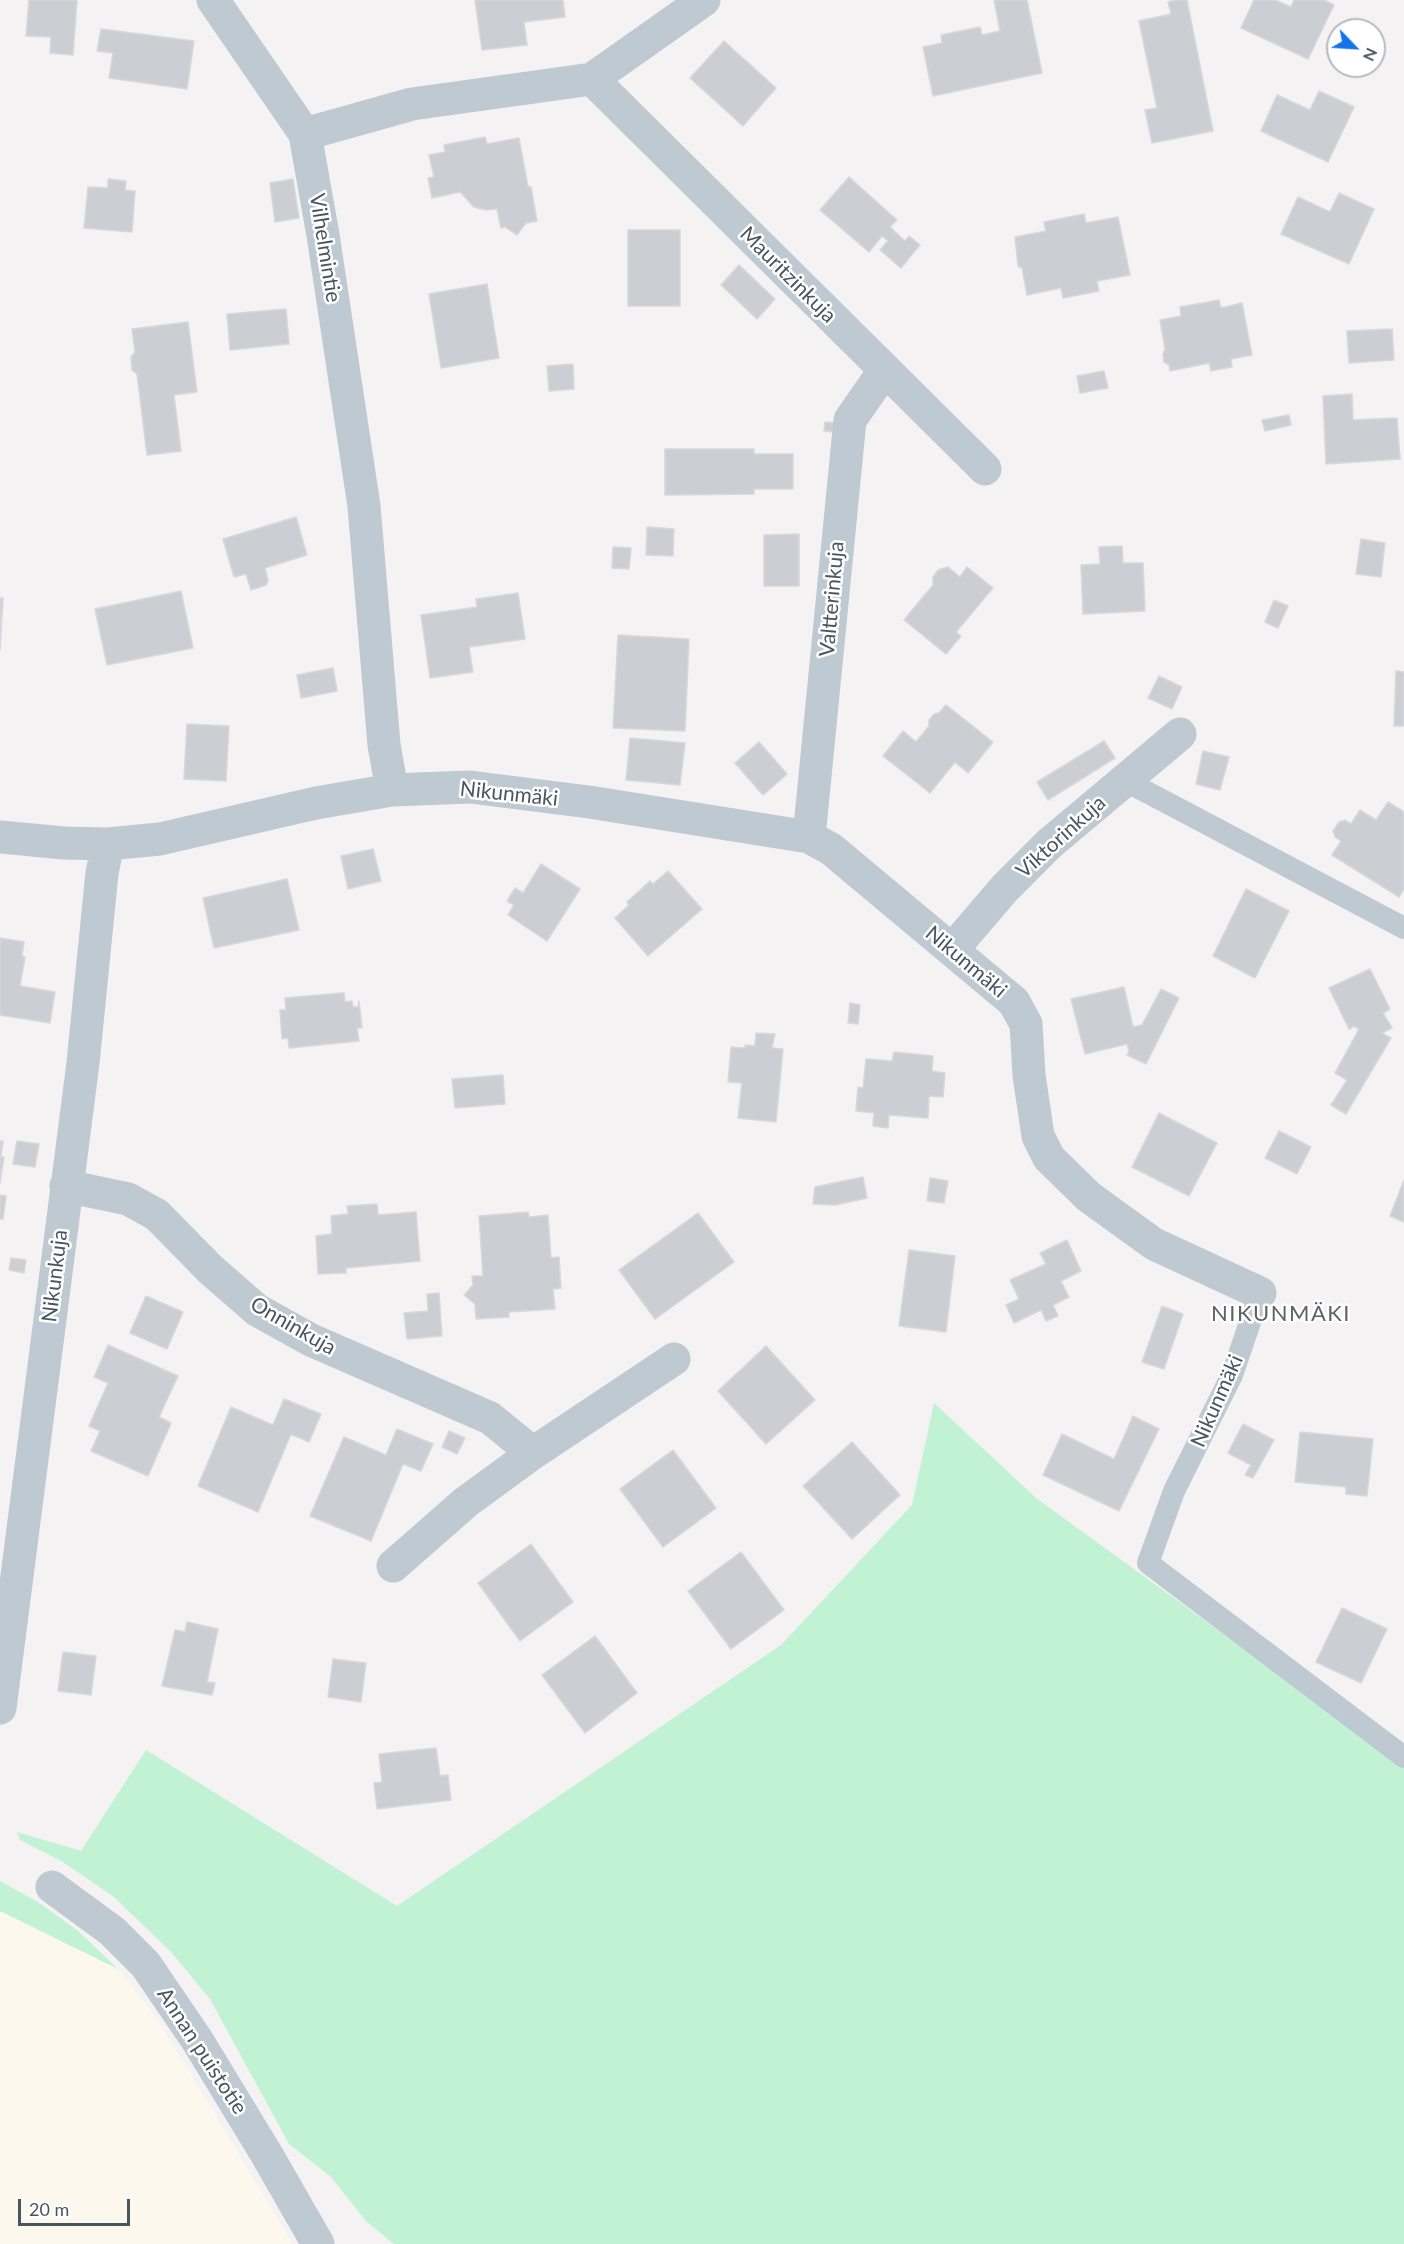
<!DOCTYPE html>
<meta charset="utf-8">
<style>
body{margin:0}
#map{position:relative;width:1404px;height:2244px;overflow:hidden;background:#f4f2f2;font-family:Lato,sans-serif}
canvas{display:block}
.north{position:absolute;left:1326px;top:18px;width:60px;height:60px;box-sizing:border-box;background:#fff;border:2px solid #b6bbbf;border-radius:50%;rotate:115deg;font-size:16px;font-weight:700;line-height:24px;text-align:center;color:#495560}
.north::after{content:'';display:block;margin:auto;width:21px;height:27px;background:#1473ec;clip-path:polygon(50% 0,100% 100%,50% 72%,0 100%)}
.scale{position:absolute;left:18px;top:2199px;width:112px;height:27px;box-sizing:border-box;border:3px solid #495560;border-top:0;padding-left:8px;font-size:18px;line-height:21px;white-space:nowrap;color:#495560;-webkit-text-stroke:4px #fff;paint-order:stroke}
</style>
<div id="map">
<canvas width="1404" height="2244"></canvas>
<div class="north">N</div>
<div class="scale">20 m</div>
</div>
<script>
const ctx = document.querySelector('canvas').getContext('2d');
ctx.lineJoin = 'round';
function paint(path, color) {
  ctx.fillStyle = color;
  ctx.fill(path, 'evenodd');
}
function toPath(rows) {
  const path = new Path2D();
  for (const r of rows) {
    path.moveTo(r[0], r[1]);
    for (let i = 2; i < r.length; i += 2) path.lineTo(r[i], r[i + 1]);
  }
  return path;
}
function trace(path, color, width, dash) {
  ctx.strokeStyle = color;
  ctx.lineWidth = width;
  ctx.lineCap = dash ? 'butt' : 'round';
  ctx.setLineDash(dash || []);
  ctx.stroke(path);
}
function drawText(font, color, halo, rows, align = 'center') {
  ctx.font = font + ' Lato,sans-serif';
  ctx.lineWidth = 5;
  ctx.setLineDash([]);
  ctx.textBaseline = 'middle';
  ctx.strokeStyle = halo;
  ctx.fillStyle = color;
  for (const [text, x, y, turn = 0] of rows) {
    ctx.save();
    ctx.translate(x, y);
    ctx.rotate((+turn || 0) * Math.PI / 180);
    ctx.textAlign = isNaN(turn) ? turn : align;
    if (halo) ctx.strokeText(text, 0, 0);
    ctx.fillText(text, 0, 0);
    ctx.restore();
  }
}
const commercial = toPath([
 [0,1911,118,1969,154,2014,293,2244,0,2244]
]);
const green = toPath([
 [934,1403,1036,1498,1404,1765,1404,2244,394,2244,367,2222,330,2176,289,2144,210,1999,171,1952,114,1897,63,1862,20,1840,17,1832,81,1851,146,1750,397,1906,781,1645,912,1505],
 [0,1881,41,1904,78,1931,118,1969,0,1911]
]);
const building = toPath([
 [29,0,77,0,73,55,50,53,51,37,26,36,29,0],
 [475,0,563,0,565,17,524,22,527,45,482,50,475,0],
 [994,0,1027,0,1042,73,933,96,923,47,942,43,941,35,980,27,982,35,1000,31,994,0],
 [1176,0,1187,0,1213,131,1152,143,1145,110,1157,108,1139,21,1171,14,1168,2,1176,0],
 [1254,0,1275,0,1291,7,1294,0,1324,0,1334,5,1308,59,1241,28,1254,0],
 [101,29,194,41,187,89,109,78,113,53,97,51,101,29],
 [724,41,776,88,743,126,690,78,724,41],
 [1319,91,1354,107,1328,162,1261,131,1277,95,1310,110,1319,91],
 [485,137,487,144,519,138,528,187,531,187,537,221,526,223,517,235,505,227,501,228,497,209,486,210,474,207,460,192,432,198,428,178,434,177,429,155,445,152,444,145,485,137],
 [849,177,897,220,890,227,905,241,909,236,920,245,901,268,880,250,888,241,882,236,869,252,820,210,849,177],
 [108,179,126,181,125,190,135,191,132,232,84,228,88,187,108,188,108,179],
 [293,179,299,218,275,222,270,183,293,179],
 [1339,193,1374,209,1349,264,1281,234,1298,197,1330,212,1339,193],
 [1084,214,1086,223,1118,217,1130,275,1097,281,1099,291,1063,298,1061,288,1027,295,1022,268,1018,266,1015,237,1046,231,1044,222,1084,214],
 [628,230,680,230,680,306,628,306,628,230],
 [739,265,775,299,757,319,721,285,739,265],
 [487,284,499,358,441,368,429,294,487,284],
 [1219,300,1221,308,1242,303,1252,355,1231,359,1232,367,1211,371,1209,363,1170,371,1169,365,1164,362,1163,354,1165,349,1160,320,1181,316,1180,307,1219,300],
 [286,309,289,344,230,350,227,314,286,309],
 [188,322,197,392,174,395,181,451,147,455,137,374,132,370,131,357,135,352,132,329,188,322],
 [1392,329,1394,360,1349,363,1347,331,1392,329],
 [573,364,574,389,549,391,547,366,573,364],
 [1104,371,1108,388,1080,393,1077,376,1104,371],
 [1352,394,1353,420,1397,418,1400,459,1326,464,1323,396,1352,394],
 [1289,415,1291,425,1265,431,1262,420,1289,415],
 [825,422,836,423,835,432,824,431,825,422],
 [665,449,754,449,754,454,793,454,793,489,754,489,754,494,665,495,665,449],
 [296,517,307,555,265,568,268,581,266,585,251,590,246,574,234,577,223,539,296,517],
 [647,527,674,529,673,556,646,555,647,527],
 [799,534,799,586,764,586,764,535,799,534],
 [1361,539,1385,543,1381,577,1356,574,1361,539],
 [1122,546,1123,563,1143,563,1145,611,1083,614,1081,565,1100,564,1099,547,1122,546],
 [613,547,631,548,629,569,612,568,613,547],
 [948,567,960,577,967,567,993,588,956,632,961,636,946,654,904,620,933,585,933,577,938,570,948,567],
 [181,591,193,648,107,665,95,609,181,591],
 [518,593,525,639,469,647,473,672,430,678,421,615,477,607,476,599,518,593],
 [0,598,3,598,0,650,0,598],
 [1274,600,1288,606,1278,628,1265,622,1274,600],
 [618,635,689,639,685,731,613,728,618,635],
 [333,668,337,691,301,698,297,675,333,668],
 [1396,671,1404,672,1404,726,1394,726,1396,671],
 [1159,676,1182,687,1172,709,1148,698,1159,676],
 [946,705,993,742,968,773,955,762,930,793,883,756,903,731,916,742,929,726,929,720,934,714,939,713,946,705],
 [187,724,229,726,226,781,184,779,187,724],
 [630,738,685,743,680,785,626,780,630,738],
 [1104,741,1115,758,1048,800,1037,782,1104,741],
 [759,742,787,774,763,795,735,763,759,742],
 [1203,751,1229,757,1220,790,1196,784,1203,751],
 [1388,802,1404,812,1404,889,1399,897,1332,855,1341,841,1335,837,1333,831,1339,822,1345,820,1351,824,1360,810,1376,820,1388,802],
 [373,849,381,881,348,889,341,856,373,849],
 [541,864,580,889,547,941,508,915,514,905,507,901,515,888,523,893,541,864],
 [668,871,702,909,648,956,615,918,629,905,627,902,650,881,653,884,668,871],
 [287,879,299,930,214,948,203,898,287,879],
 [1246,889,1289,911,1255,978,1213,956,1246,889],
 [0,938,24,942,22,956,25,957,20,986,55,992,50,1023,0,1015,0,938],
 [1370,969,1390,1009,1383,1013,1392,1028,1382,1033,1391,1038,1346,1114,1331,1105,1347,1080,1335,1073,1359,1029,1354,1026,1349,1029,1329,988,1370,969],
 [1124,987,1133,1027,1142,1025,1161,989,1179,998,1146,1064,1127,1055,1129,1051,1127,1044,1085,1054,1071,999,1124,987],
 [342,993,344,993,345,1002,352,1001,353,1007,358,1007,359,1001,362,1028,357,1028,359,1041,289,1048,288,1038,282,1039,280,1010,286,1010,285,998,342,993],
 [850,1003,860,1005,858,1024,848,1023,850,1003],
 [756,1033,775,1034,772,1048,783,1049,776,1122,738,1118,742,1083,728,1082,731,1047,745,1048,745,1045,755,1046,756,1033],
 [894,1052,933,1056,932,1071,945,1073,943,1097,929,1096,928,1118,889,1115,888,1128,873,1126,874,1113,856,1111,858,1087,863,1088,866,1059,892,1061,894,1052],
 [503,1075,505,1104,455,1108,452,1079,503,1075],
 [1159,1113,1217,1143,1189,1196,1132,1167,1159,1113],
 [1279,1131,1311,1147,1297,1174,1265,1158,1279,1131],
 [0,1141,3,1141,1,1157,4,1157,0,1183,0,1141],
 [17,1141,39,1144,35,1167,13,1164,17,1141],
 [863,1177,867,1198,835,1205,813,1204,815,1187,863,1177],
 [930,1178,948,1181,944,1203,927,1201,930,1178],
 [1404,1180,1404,1222,1390,1216,1404,1180],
 [0,1195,6,1196,3,1219,0,1219,0,1195],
 [377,1204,378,1215,416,1212,420,1261,346,1268,346,1273,318,1274,316,1236,332,1234,331,1216,348,1214,347,1206,377,1204],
 [528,1212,529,1217,548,1215,551,1258,559,1257,561,1288,553,1289,555,1309,509,1312,509,1317,476,1319,475,1304,464,1295,473,1285,472,1276,483,1276,479,1216,528,1212],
 [698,1213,734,1262,655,1319,619,1270,698,1213],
 [1067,1240,1081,1271,1061,1281,1069,1297,1053,1305,1058,1316,1046,1321,1041,1310,1014,1323,1006,1305,1019,1299,1010,1280,1046,1264,1040,1253,1067,1240],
 [909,1250,955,1256,946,1332,899,1326,909,1250],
 [11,1258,26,1260,24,1273,9,1270,11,1258],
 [439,1293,442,1336,407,1339,404,1313,428,1311,427,1294,439,1293],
 [146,1296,183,1312,167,1349,130,1333,146,1296],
 [1162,1306,1183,1314,1164,1369,1142,1362,1162,1306],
 [108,1345,178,1376,159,1417,171,1423,148,1476,91,1451,100,1431,89,1426,108,1383,94,1377,108,1345],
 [766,1346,815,1400,766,1444,718,1391,766,1346],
 [284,1399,321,1414,309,1442,291,1434,258,1512,198,1486,231,1407,273,1425,284,1399],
 [1133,1416,1159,1429,1119,1511,1043,1475,1062,1434,1114,1459,1133,1416],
 [1243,1424,1274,1440,1253,1478,1245,1475,1251,1465,1228,1453,1243,1424],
 [397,1429,433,1444,421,1471,403,1464,371,1541,310,1516,344,1437,386,1455,397,1429],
 [449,1431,465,1438,457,1454,442,1447,449,1431],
 [1300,1432,1373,1439,1367,1496,1346,1494,1346,1487,1295,1482,1300,1432],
 [852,1442,900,1495,852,1539,803,1486,852,1442],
 [673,1450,716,1508,663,1547,620,1489,673,1450],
 [531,1544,573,1602,520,1641,478,1583,531,1544],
 [741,1552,784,1610,731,1649,688,1591,741,1552],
 [1342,1608,1387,1629,1361,1683,1316,1662,1342,1608],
 [187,1622,218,1629,207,1682,215,1683,212,1695,162,1686,175,1630,185,1632,187,1622],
 [595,1636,637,1693,585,1733,542,1675,595,1636],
 [63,1652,96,1656,91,1695,58,1691,63,1652],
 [333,1659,366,1663,361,1702,328,1697,333,1659],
 [436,1748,440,1776,448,1775,451,1800,377,1809,374,1783,382,1782,379,1754,436,1748]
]);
const lane = toPath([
 [1124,780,1404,928],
 [1260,1293,1232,1375,1174,1491,1148,1563,1404,1757]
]);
const street = toPath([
 [213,0,305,134,323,235,364,506,384,745,392,790],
 [592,79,985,469],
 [305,134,412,104,592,79,704,0],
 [0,837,64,843,108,844,160,839,316,803,392,790,470,787,589,802,809,837,831,849,1014,1002,1026,1024,1029,1075,1038,1136,1049,1158,1089,1197,1154,1244,1260,1293],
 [809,837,850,420,884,371],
 [952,950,1005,888,1049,844,1180,734],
 [66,1186,128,1199,157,1215,210,1269,257,1310,311,1340,490,1418,533,1453],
 [393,1566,466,1502,533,1453,674,1359],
 [0,1708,83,1063,102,873,108,844],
 [52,1887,112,1931,146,1965,197,2040,267,2155,318,2244]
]);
const streetNames = [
 ["Vilhelmintie",325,248,81],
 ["Mauritzinkuja",788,275,45],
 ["Valtterinkuja",832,599,-85],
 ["Nikunmäki",509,794,6],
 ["Viktorinkuja",1061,837,-42],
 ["Nikunmäki",966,962,40],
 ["Nikunkuja",55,1276,-83],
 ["Onninkuja",293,1326,30],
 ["Nikunmäki",1217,1401,-66],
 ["Annan puistotie",202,2051,57]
];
const neighbourhoodNames = [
 ["NIKUNMÄKI",1281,1314]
];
paint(commercial, '#fdf8ed');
paint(green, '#c0f2d3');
paint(building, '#ccced4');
trace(building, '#d6d8dd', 1.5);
trace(lane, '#bfc9d1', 22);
trace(street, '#bfc9d1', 33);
drawText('21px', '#495560', '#fff', streetNames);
ctx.letterSpacing = '1.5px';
drawText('22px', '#5e6267', '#fff', neighbourhoodNames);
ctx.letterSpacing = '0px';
</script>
